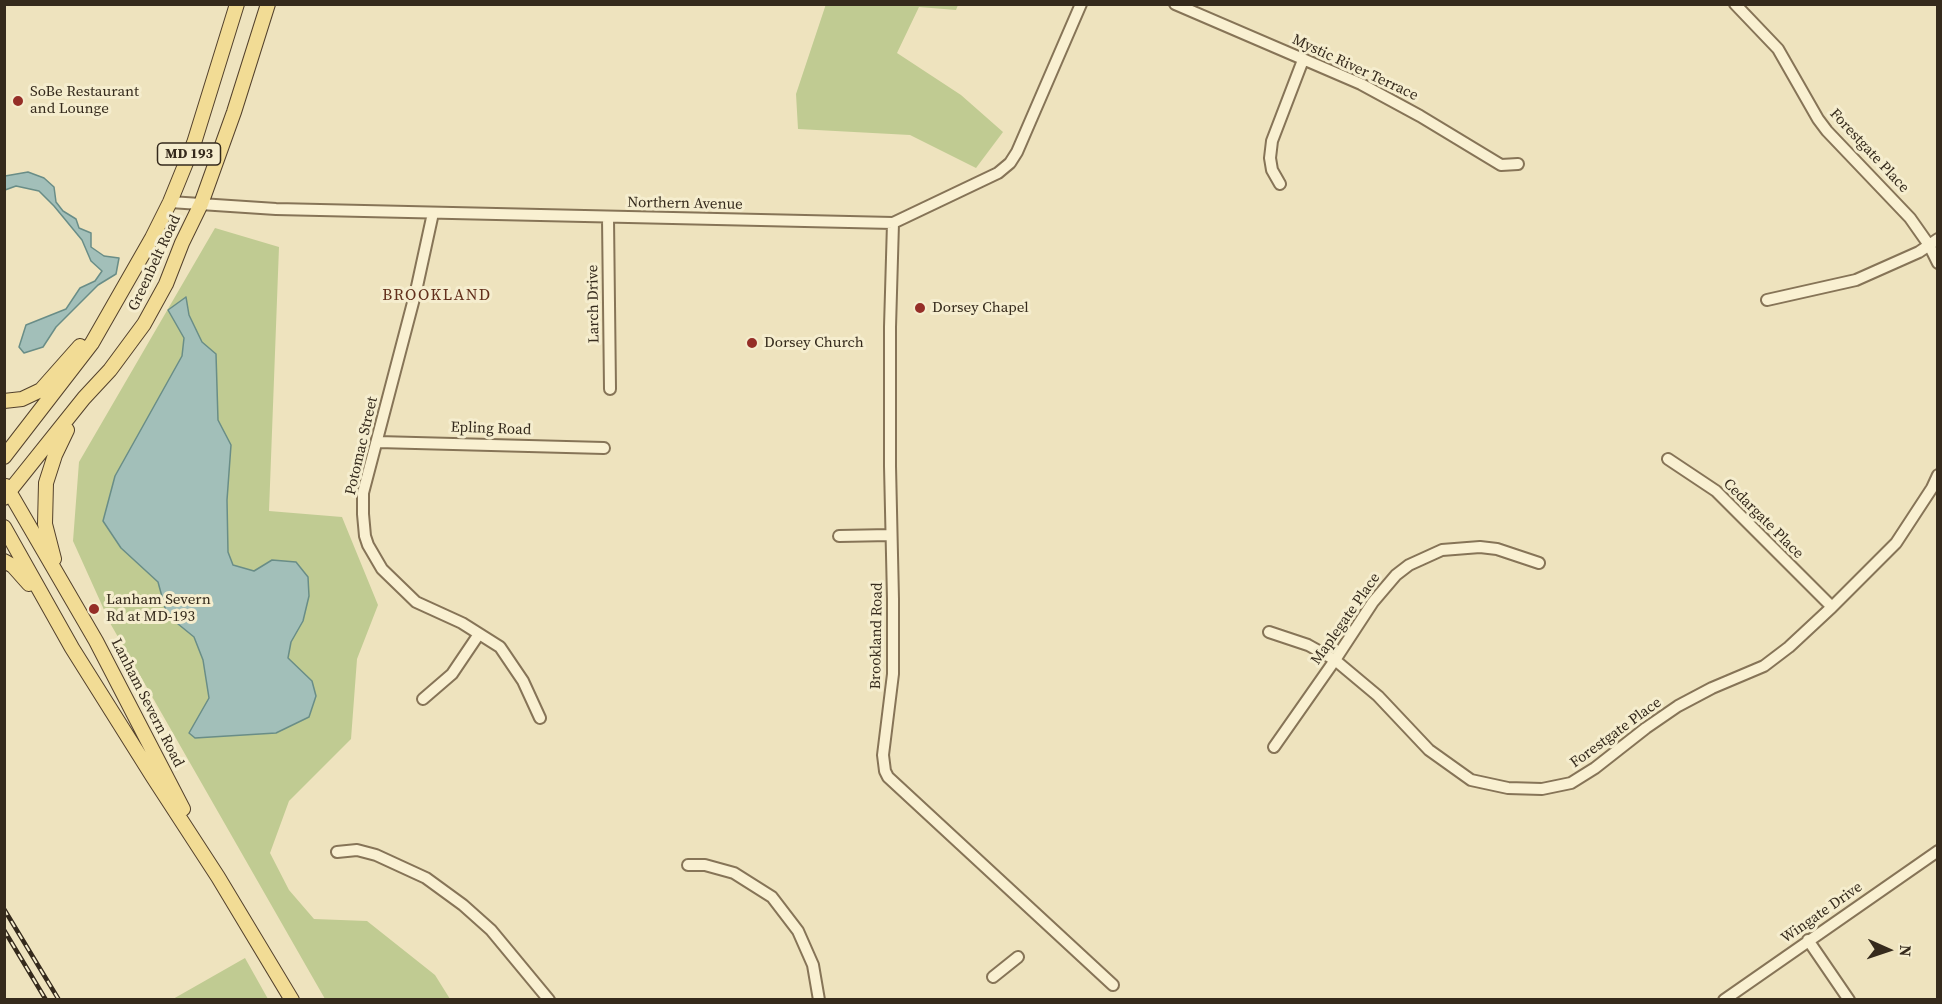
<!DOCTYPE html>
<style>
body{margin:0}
#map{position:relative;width:1942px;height:1004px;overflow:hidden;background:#eee3be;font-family:"Source Serif 4",serif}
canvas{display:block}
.frame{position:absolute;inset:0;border:6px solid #352a1c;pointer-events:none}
.north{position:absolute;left:1858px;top:920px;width:60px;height:60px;-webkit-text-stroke:4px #f5edce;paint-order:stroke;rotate:93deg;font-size:16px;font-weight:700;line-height:24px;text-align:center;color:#352a1c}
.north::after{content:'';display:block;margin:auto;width:21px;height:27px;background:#352a1c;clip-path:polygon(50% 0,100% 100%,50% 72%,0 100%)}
</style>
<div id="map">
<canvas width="1942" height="1004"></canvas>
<div class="frame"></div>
<div class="north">N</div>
</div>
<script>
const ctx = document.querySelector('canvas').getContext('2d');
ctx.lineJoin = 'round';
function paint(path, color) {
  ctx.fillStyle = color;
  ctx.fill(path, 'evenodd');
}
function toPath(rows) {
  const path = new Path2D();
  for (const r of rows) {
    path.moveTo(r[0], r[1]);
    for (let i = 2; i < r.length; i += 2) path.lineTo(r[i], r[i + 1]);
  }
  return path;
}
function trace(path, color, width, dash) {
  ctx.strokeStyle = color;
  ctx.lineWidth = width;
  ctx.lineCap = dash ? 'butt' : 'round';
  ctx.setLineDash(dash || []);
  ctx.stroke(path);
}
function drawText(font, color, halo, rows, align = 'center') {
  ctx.font = font + ' "Source Serif 4",serif';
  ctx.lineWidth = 6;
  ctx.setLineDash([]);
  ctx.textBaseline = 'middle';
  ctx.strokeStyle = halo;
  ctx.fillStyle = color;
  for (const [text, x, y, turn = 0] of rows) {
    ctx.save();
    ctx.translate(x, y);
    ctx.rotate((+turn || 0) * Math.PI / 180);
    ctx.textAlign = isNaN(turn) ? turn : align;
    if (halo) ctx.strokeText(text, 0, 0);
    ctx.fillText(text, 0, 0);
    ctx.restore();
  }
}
const green = toPath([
 [826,4,958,5,956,10,919,7,897,53,961,95,1003,132,976,168,910,135,798,129,796,94],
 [215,228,279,247,269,511,342,517,378,605,357,659,351,739,289,801,270,853,289,890,314,919,367,921,435,975,450,999,325,999,110,623,73,541,79,462],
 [245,958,268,999,173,999]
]);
const water = toPath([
 [28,172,44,178,54,187,56,202,63,211,76,219,79,228,91,233,91,247,104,256,119,258,116,274,98,285,56,327,43,347,24,353,19,347,26,325,66,309,80,288,95,281,102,271,91,261,82,240,54,206,39,191,16,186,5,190,5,176,28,172],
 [186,297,189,315,202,342,216,354,218,420,231,445,227,500,228,552,233,565,254,571,272,560,296,562,308,577,309,596,303,621,291,642,288,658,312,681,316,696,309,717,276,733,195,738,189,733,209,698,203,660,194,637,167,615,158,582,121,548,103,521,115,476,182,356,184,338,168,310,186,297]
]);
const minor = toPath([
 [1175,4,1361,84,1420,116,1501,165,1518,164],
 [1735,4,1778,49,1818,119,1827,131,1910,218,1929,245,1938,263],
 [1280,184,1272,170,1270,158,1272,141,1303,60],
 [170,202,276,209,893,223,998,173,1010,163,1017,152,1081,4],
 [433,213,416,291,363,493,363,514,365,536,368,545,382,569,416,602,462,623,500,647,523,681,540,718],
 [608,218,610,389],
 [893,223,890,327,890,466,893,599,893,674,883,755,885,771,888,777,1113,985],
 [1767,300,1856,280,1919,252,1938,239],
 [378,442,604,448],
 [1668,459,1716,491,1832,607],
 [839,536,890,535],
 [1269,632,1308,645,1335,660,1378,696,1429,750,1471,780,1508,788,1542,789,1571,783,1595,768,1646,728,1678,706,1712,688,1764,666,1789,647,1832,607,1896,543,1932,488,1938,475],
 [423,699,452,674,479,634],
 [1274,747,1335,660,1373,602,1396,575,1409,565,1442,550,1480,547,1497,549,1539,563],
 [337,852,357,850,376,855,426,878,463,905,491,930,549,1000],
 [688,865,705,865,734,873,772,897,798,931,813,965,819,1000],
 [1808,940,1849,1000],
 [993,977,1018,957],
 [1724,1000,1938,851]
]);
const major = toPath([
 [4,401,22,399,41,390,80,346],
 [4,457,92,343,152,238,170,202,194,143,237,4],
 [6,486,96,641,183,809],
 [4,498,84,398,110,370,144,324,166,284,182,243,201,204,234,112,268,4],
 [4,527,72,648,153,777,218,877,292,1000],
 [54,559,45,524,46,483,55,455,67,430],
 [4,561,13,566,29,584]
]);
const rail = toPath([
 [4,909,59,1000],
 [4,930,46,1000]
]);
const markers = [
 [18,101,6,"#952e27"],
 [920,308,6,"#952e27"],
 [752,343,6,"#952e27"],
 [94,609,6,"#952e27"]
];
const shields = [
 [189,154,63]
];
const shieldNames = [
 ["MD 193",189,154]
];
const streetNames = [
 ["Mystic River Terrace",1355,68,25],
 ["Forestgate Place",1869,151,47],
 ["Northern Avenue",685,204,1],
 ["Greenbelt Road",155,263,-65],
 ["Larch Drive",594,304,-91],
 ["Epling Road",491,429,2],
 ["Potomac Street",362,446,-77],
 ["Cedargate Place",1763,519,45],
 ["Maplegate Place",1346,619,-55],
 ["Brookland Road",877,636,-89],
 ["Lanham Severn Road",147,703,63],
 ["Forestgate Place",1616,733,-36],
 ["Wingate Drive",1822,913,-35]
];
const poiNames = [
 ["SoBe Restaurant",30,92],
 ["and Lounge",30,109],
 ["Dorsey Chapel",932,308],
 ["Dorsey Church",764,343],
 ["Lanham Severn",106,600],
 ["Rd at MD-193",106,617]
];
const neighbourhoodNames = [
 ["BROOKLAND",437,296]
];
paint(green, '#c0cb92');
paint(water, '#a2bfb9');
trace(water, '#698d87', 1.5);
trace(minor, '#867457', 14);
trace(major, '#53412c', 16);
trace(minor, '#f9f0d1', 10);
trace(major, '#f2dc95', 14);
trace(rail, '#352a1c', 4.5);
trace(rail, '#f5edce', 2, [7]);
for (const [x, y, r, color] of markers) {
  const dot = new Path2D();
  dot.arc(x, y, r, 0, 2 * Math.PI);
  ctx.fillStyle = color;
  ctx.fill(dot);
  trace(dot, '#f5edce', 2);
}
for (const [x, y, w] of shields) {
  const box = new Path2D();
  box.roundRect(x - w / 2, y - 11, w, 22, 4.5);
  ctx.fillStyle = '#f5edce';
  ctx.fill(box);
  trace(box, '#352a1c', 1.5);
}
drawText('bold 14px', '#352a1c', null, shieldNames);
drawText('15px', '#352a1c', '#f5edce', streetNames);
drawText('15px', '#352a1c', '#f5edce', poiNames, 'left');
ctx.letterSpacing = '1.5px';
drawText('16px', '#622f1b', '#f5edce', neighbourhoodNames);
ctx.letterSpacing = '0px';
</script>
